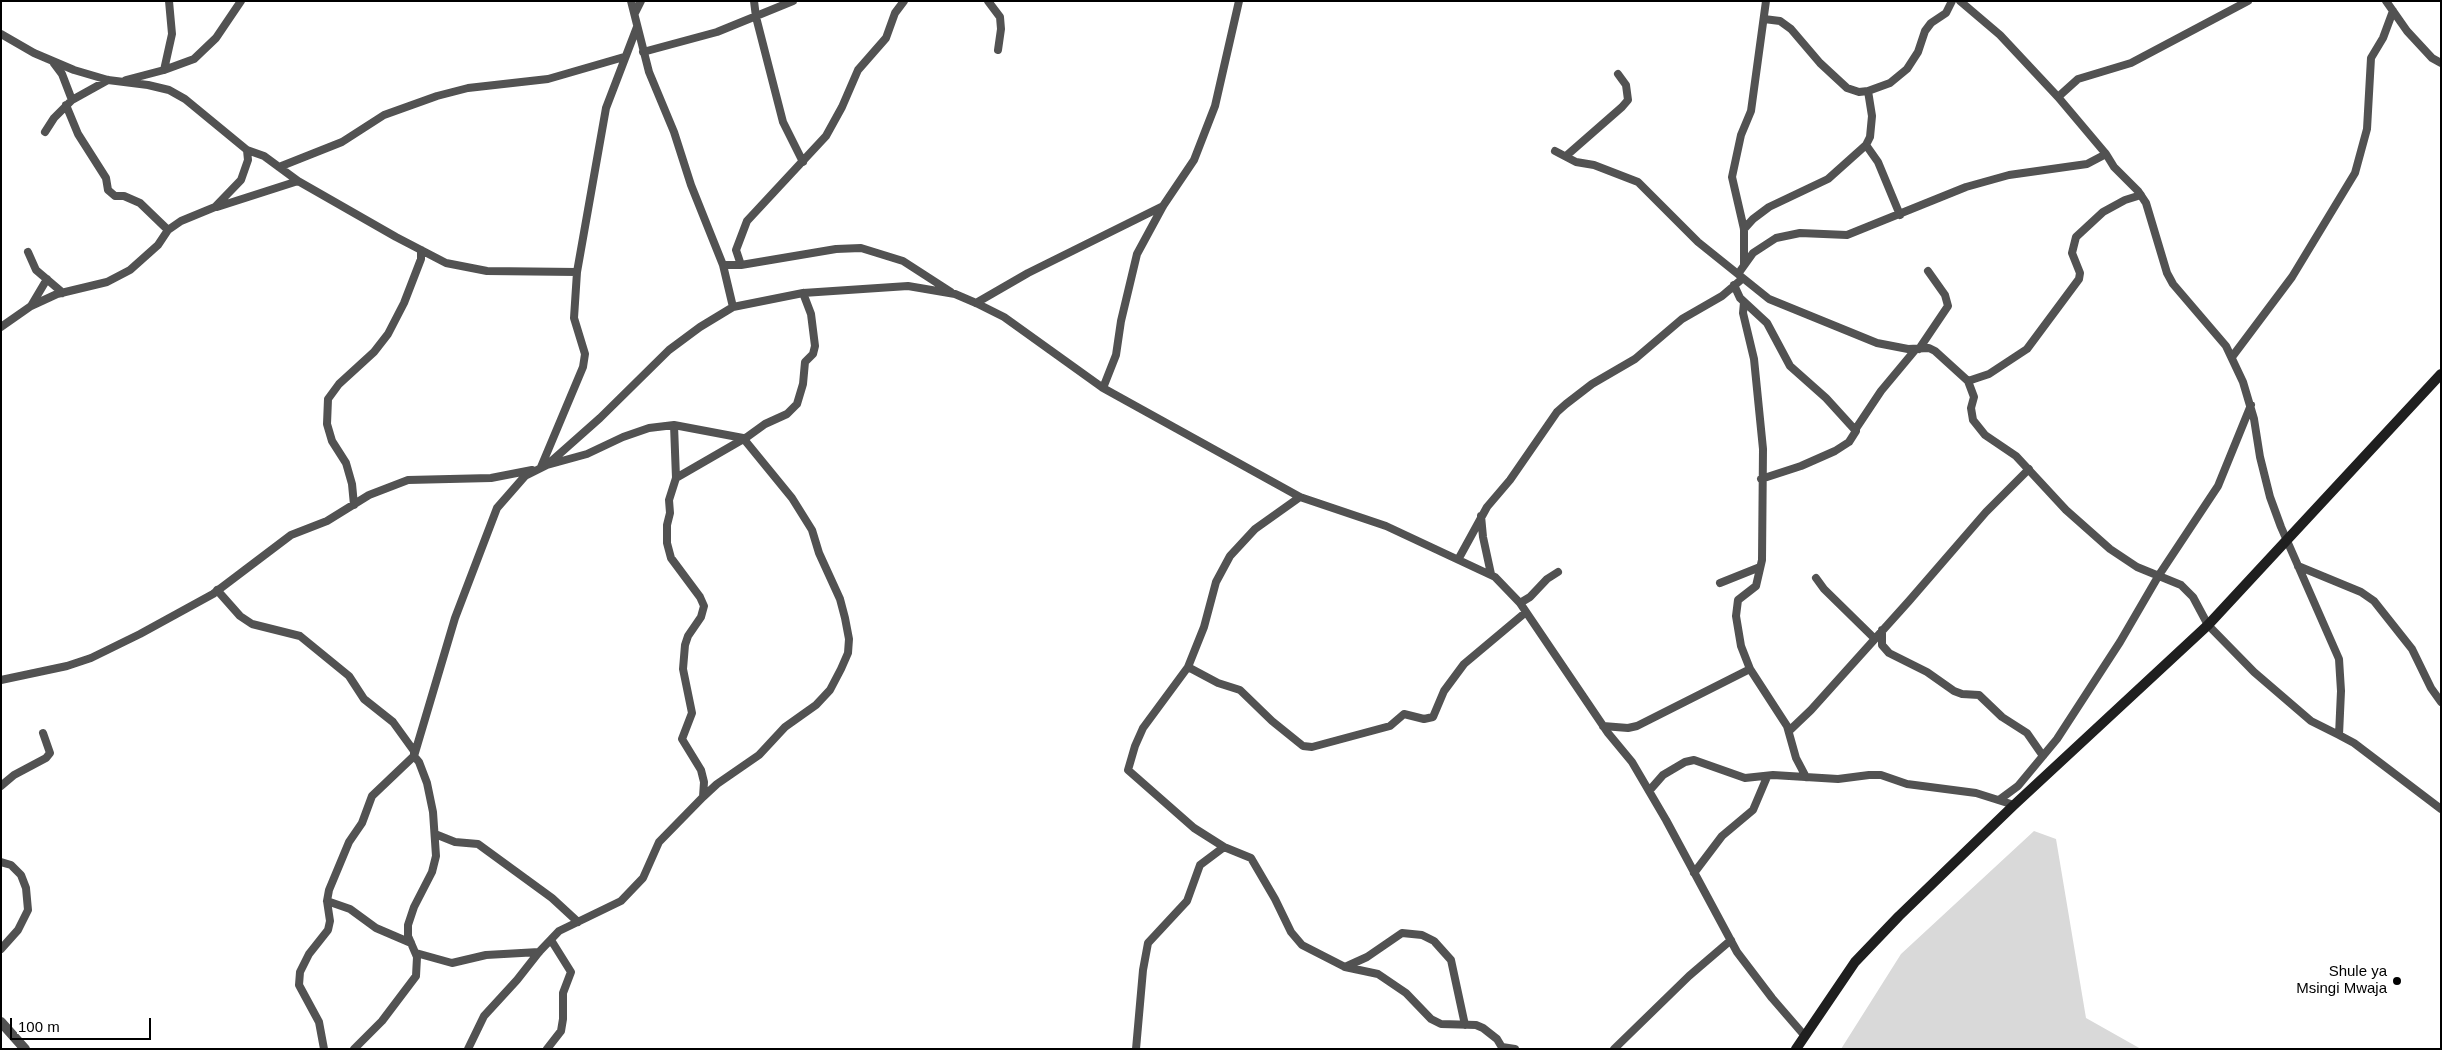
<!DOCTYPE html>
<style>
body{margin:0}
#map{position:relative;width:2442px;height:1050px;overflow:hidden;background:#fff;font-family:Helvetica,sans-serif}
canvas{display:block}
.frame{position:absolute;inset:0;border:2px solid #000;pointer-events:none}
.scale{position:absolute;left:10px;top:1018px;width:141px;height:22px;box-sizing:border-box;border:2px solid #000;border-top:0;padding-left:6px;font-size:15px;line-height:18px;white-space:nowrap;color:#000;-webkit-text-stroke:4px #fff;paint-order:stroke}
</style>
<div id="map">
<canvas width="2442" height="1050"></canvas>
<div class="frame"></div>
<div class="scale">100 m</div>
</div>
<script>
const ctx = document.querySelector('canvas').getContext('2d');
ctx.lineJoin = 'round';
function paint(path, color) {
  ctx.fillStyle = color;
  ctx.fill(path, 'evenodd');
}
function toPath(rows) {
  const path = new Path2D();
  for (const r of rows) {
    path.moveTo(r[0], r[1]);
    for (let i = 2; i < r.length; i += 2) path.lineTo(r[i], r[i + 1]);
  }
  return path;
}
function trace(path, color, width, dash) {
  ctx.strokeStyle = color;
  ctx.lineWidth = width;
  ctx.lineCap = dash ? 'butt' : 'round';
  ctx.setLineDash(dash || []);
  ctx.stroke(path);
}
function drawText(font, color, halo, rows, align = 'center') {
  ctx.font = font + ' Helvetica,sans-serif';
  ctx.lineWidth = 5;
  ctx.setLineDash([]);
  ctx.textBaseline = 'middle';
  ctx.strokeStyle = halo;
  ctx.fillStyle = color;
  for (const [text, x, y, turn = 0] of rows) {
    ctx.save();
    ctx.translate(x, y);
    ctx.rotate((+turn || 0) * Math.PI / 180);
    ctx.textAlign = isNaN(turn) ? turn : align;
    if (halo) ctx.strokeText(text, 0, 0);
    ctx.fillText(text, 0, 0);
    ctx.restore();
  }
}
const green = toPath([
 [2034,831,2056,839,2086,1018,2141,1049,1841,1049,1901,954]
]);
const minor = toPath([
 [631,1,649,72,674,132,691,185,723,265,733,307],
 [754,1,756,17,783,122,803,162],
 [988,1,1000,17,1001,29,998,50],
 [1960,1,2000,35,2058,97,2106,154,2114,167,2138,191,2146,203,2167,273,2173,284,2226,346,2243,382,2254,419,2260,457,2270,497,2281,527,2339,659,2341,691,2339,735,2354,743,2441,809],
 [2386,1,2407,31,2432,58,2441,63],
 [635,13,641,1],
 [1764,19,1780,21,1791,29,1820,63,1847,88,1859,92,1868,91,1890,83,1907,69,1918,52,1925,31,1931,23,1946,13,1952,1],
 [1,34,34,53,74,70,108,80,148,85,169,90,185,99,247,150,264,156,298,181,396,237,446,263,487,271,577,272],
 [643,52,717,32,793,1],
 [53,62,62,74,72,100],
 [164,70,172,34,169,1],
 [126,80,164,70,194,59,216,38,241,1],
 [2058,97,2078,79,2131,63,2248,1],
 [66,105,78,134,106,178,108,190,115,196,124,196,140,203,168,230],
 [45,132,54,118,72,100,108,80],
 [1866,145,1878,162,1900,215],
 [1555,151,1576,162,1594,165,1638,182,1698,242,1769,299,1877,343,1908,349,1929,348,1935,351,1968,381,1974,397,1971,408,1973,420,1985,435,2016,456,2066,510,2110,549,2137,567,2181,585,2193,597,2208,625,2254,672,2311,721,2339,735],
 [1566,156,1622,107,1628,100,1626,85,1618,74],
 [279,167,342,142,384,115,437,96,468,88,548,79,624,57],
 [217,207,298,181],
 [1744,229,1753,219,1769,207,1828,179,1866,145,1870,137,1872,116,1868,91],
 [28,252,36,270,63,293],
 [723,265,741,265,836,249,861,248,903,261,951,292],
 [741,265,736,250,747,221,826,136,842,107,858,70,886,38,895,13,904,1],
 [1744,265,1744,229,1732,177,1741,135,1751,111,1766,1],
 [1738,274,1753,253,1776,238,1800,233,1847,235,1966,187,2009,175,2087,164,2106,154],
 [1734,285,1740,298,1767,323,1790,366,1826,398,1856,431,1849,442,1835,451,1801,466,1761,479],
 [1744,302,1743,313,1754,359,1763,449,1762,560,1756,586,1738,600,1736,616,1741,646,1750,669,1787,726,1796,758,1806,777],
 [976,303,1028,273,1163,206],
 [31,306,47,279],
 [1,327,31,306,57,294,107,282,130,270,158,245,168,230,181,221,215,207,241,180,248,160,247,150],
 [1919,349,1948,306,1945,295,1928,271],
 [2232,357,2292,277,2355,173,2367,129,2371,58,2383,38,2393,11],
 [1968,381,1989,374,2027,349,2079,279,2080,273,2072,253,2076,237,2103,212,2125,200,2141,195],
 [1103,388,1116,355,1121,321,1137,254,1163,206,1194,160,1215,106,1239,1],
 [1855,430,1881,391,1916,349],
 [547,465,587,454,623,437,649,428,674,425,743,438,792,498,812,530,819,553,840,599,845,618,849,639,848,653,841,669,830,690,816,705,785,727,759,755,717,784,703,797],
 [541,467,583,367,585,354,574,318,577,272,606,108,637,27],
 [676,478,747,437,765,424,787,414,797,404,803,384,805,362,813,354,815,346,811,314,803,293],
 [1300,497,1255,529,1230,556,1216,582,1204,627,1188,667,1143,728,1135,746,1128,770,1194,828,1224,847,1251,858,1275,899,1291,932,1302,945,1345,967,1367,957,1402,933,1422,935,1434,941,1451,960,1465,1025],
 [354,505,352,484,346,463,332,441,327,424,328,399,339,384,374,352,388,334,404,303,421,259,421,250],
 [1481,516,1483,537,1491,574],
 [1459,558,1487,507,1510,480,1557,412,1566,404,1592,384,1635,359,1682,319,1722,296,1742,279],
 [2298,566,2361,592,2374,601,2412,649,2431,688,2441,702],
 [1816,578,1824,589,1875,639],
 [1720,583,1760,567],
 [217,590,240,616,252,624,300,636,349,676,364,699,393,722,414,751,414,756,419,762,427,783,433,812,436,856,432,872,414,907,408,925,408,936,417,957,416,976,382,1021,354,1049],
 [1520,603,1530,597,1547,579,1558,572],
 [1882,630,1882,645,1889,653,1927,672,1954,691,1962,694,1979,695,2002,717,2027,733,2043,756],
 [1188,667,1218,683,1240,690,1272,721,1303,746,1312,747,1390,726,1404,714,1424,719,1433,717,1444,691,1464,664,1526,612],
 [1,680,67,666,91,658,140,634,213,594,291,535,327,521,369,495,408,480,491,478,532,470],
 [1603,726,1628,728,1637,726,1750,669],
 [1789,731,1811,710,1909,601,1986,512,2029,469],
 [1,786,14,775,46,758,50,753,43,733],
 [1649,791,1663,775,1685,762,1694,760,1745,778,1773,775,1838,779,1869,775,1881,775,1907,784,1976,793,2014,805],
 [1999,800,2018,786,2057,739,2120,642,2159,575,2218,486,2251,405],
 [435,834,455,842,478,844,552,898,578,922],
 [1,862,11,865,21,875,26,888,28,910,18,930,1,949],
 [1694,873,1722,836,1753,810,1767,777],
 [327,901,350,909,376,928,411,943],
 [416,953,452,963,486,955,539,952],
 [1345,967,1378,974,1406,993,1431,1019,1441,1024,1476,1025,1483,1028,1497,1039,1503,1049],
 [1502,1047,1515,1049],
 [324,1049,319,1022,299,985,300,972,309,954,328,930,330,921,327,901,329,890,349,842,362,823,372,796,414,756,455,618,497,508,525,476,547,465,600,418,669,350,700,327,733,307,803,293,908,286,955,294,976,303,1004,317,1103,388,1300,497,1386,526,1495,577,1520,603,1608,733,1632,762,1666,820,1737,952,1772,998,1804,1035],
 [468,1049,484,1016,517,980,539,952,559,931,621,901,643,878,659,842,703,797,704,782,701,770,682,739,692,713,683,669,685,645,688,636,701,617,704,606,700,597,671,558,667,543,667,525,670,513,669,500,676,478,674,425],
 [547,1049,561,1031,563,1019,563,993,571,972,551,940],
 [1136,1049,1143,970,1148,943,1187,901,1200,865,1224,847],
 [1614,1049,1689,976,1731,940]
]);
const tertiary = toPath([
 [1,1022,25,1049]
]);
const secondary = toPath([
 [1796,1049,1855,962,1899,916,2014,805,2208,625,2441,374]
]);
const markers = [
 [2397,981,5,"#000"]
];
const poiNames = [
 ["Shule ya",2387,972],
 ["Msingi Mwaja",2387,989]
];
paint(green, '#d9d9d9');
trace(minor, '#525252', 8);
trace(tertiary, '#525252', 10);
trace(secondary, '#1f1f1f', 10);
for (const [x, y, r, color] of markers) {
  const dot = new Path2D();
  dot.arc(x, y, r, 0, 2 * Math.PI);
  ctx.fillStyle = color;
  ctx.fill(dot);
  trace(dot, '#fff', 2);
}
drawText('15px', '#000', '#fff', poiNames, 'right');
</script>
